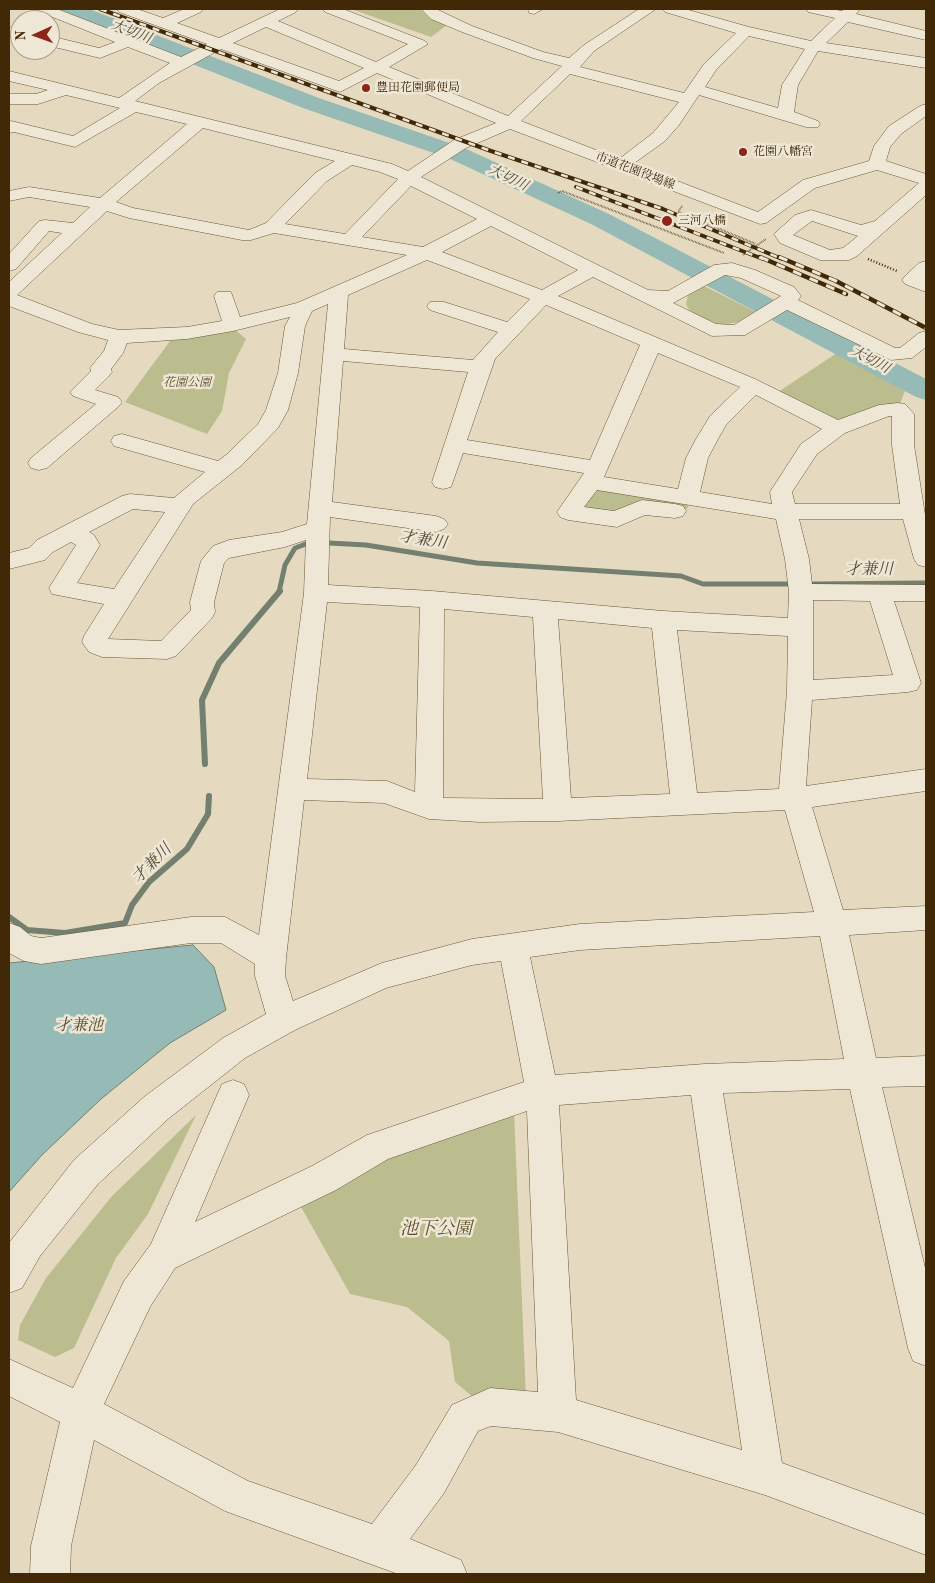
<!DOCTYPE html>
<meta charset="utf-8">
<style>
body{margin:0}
#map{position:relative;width:935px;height:1583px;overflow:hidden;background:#e5dac0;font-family:"Old Standard TT",serif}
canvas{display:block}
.frame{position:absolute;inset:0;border:10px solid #412907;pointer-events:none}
.north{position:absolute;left:10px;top:10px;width:50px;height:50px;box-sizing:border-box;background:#eee7d6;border:1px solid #a99b83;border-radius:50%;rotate:268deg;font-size:14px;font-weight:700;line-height:20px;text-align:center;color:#412907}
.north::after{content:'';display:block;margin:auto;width:18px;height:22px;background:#8f2418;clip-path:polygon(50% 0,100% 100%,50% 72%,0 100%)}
</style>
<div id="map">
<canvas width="935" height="1583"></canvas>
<div class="frame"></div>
<div class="north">N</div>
</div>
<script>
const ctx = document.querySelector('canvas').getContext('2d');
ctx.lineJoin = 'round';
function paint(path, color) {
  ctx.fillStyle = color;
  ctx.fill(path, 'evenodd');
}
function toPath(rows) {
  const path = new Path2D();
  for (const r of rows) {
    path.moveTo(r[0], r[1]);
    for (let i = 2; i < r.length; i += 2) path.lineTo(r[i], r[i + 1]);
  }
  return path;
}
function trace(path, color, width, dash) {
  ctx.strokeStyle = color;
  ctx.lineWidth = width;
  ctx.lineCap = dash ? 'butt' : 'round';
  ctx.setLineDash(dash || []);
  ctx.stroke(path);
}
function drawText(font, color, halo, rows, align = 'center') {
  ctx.font = font + ' "Old Standard TT","Noto Serif JP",serif';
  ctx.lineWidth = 5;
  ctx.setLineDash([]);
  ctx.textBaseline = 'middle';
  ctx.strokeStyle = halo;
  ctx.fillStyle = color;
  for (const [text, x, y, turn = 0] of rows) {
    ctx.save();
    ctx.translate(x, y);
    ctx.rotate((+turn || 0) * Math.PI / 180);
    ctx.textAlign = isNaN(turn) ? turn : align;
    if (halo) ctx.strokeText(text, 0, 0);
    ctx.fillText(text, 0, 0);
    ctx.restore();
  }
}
const green = toPath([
 [351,9,424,9,447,25,431,37],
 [704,286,756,312,739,322,721,325,700,320,692,316,686,304,688,295],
 [233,328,246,339,229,373,222,411,207,434,125,402,170,341],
 [840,351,905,391,900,404,836,423,778,392],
 [593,485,690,502,687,509,643,504,617,517,574,511],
 [500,1109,514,1111,526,1398,473,1397,455,1382,449,1341,407,1307,350,1294,296,1198],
 [196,1115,148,1214,116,1258,74,1348,55,1357,18,1340,20,1325,46,1278,112,1196]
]);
const water = toPath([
 [193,945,214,967,226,1010,170,1043,101,1099,42,1155,9,1192,9,963,193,945]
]);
const streamFar1 = toPath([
 [813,584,924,583],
 [279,592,285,565,295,548,311,542,366,545,477,563,681,576,703,584,793,584]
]);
const stream = toPath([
 [205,764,202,700,219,663,280,591],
 [9,917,27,930,65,933,125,923,132,905,149,882,187,849,208,814,209,796]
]);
const river = toPath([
 [61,9,89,9,319,98,464,148,609,214,926,379,926,400,916,397,591,224,448,158,303,108,64,13,61,9]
]);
const pathFar1 = toPath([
 [558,193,562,191,724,253],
 [682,206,678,212,756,244],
 [743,255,766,239]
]);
const path = toPath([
 [868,259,897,271]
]);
const minor = toPath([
 [38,9,57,9,181,57,207,44,119,12,117,9,137,9,163,18,184,9,203,9,201,12,177,23,219,38,280,9,298,9,296,12,278,21,376,62,408,44,325,12,323,9,343,9,425,41,428,44,389,67,508,116,562,66,533,58,462,32,431,19,421,9,436,9,472,26,543,52,569,58,584,45,639,9,656,9,594,51,580,67,684,93,704,64,736,33,665,12,663,9,685,9,749,27,811,41,835,18,808,12,806,9,831,9,842,11,845,9,860,9,856,14,926,31,926,40,848,22,826,43,926,58,926,68,818,51,798,85,794,112,818,121,820,124,818,127,806,127,699,95,679,125,665,141,633,164,758,212,803,180,869,161,874,146,889,126,920,106,926,104,926,116,901,134,890,147,886,161,926,174,926,195,857,256,849,260,820,260,780,243,774,234,795,215,811,210,861,225,875,221,919,183,877,170,815,188,766,223,760,224,510,129,466,148,421,177,648,290,668,291,714,265,732,263,755,270,794,287,801,296,798,300,895,348,900,348,919,333,926,331,926,347,912,358,891,360,787,310,745,335,712,336,593,277,558,296,755,379,838,420,879,405,898,403,905,404,914,414,914,445,926,521,926,567,918,565,914,559,903,519,799,519,809,559,812,584,926,585,926,601,894,601,921,683,917,690,908,692,812,700,806,786,926,769,926,791,812,807,843,910,926,906,926,930,849,935,876,1058,926,1056,926,1086,882,1087,926,1272,926,1366,913,1361,908,1348,850,1089,723,1093,782,1463,926,1515,926,1555,765,1495,558,1432,491,1426,478,1431,444,1493,410,1539,461,1560,467,1574,398,1574,225,1511,94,1440,71,1546,70,1574,30,1574,31,1546,60,1422,9,1396,9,1359,73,1388,124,1281,151,1244,222,1084,233,1080,244,1084,249,1095,195,1222,312,1166,367,1135,524,1082,501,961,472,965,386,988,295,1030,245,1058,168,1119,98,1184,40,1256,22,1288,9,1293,9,1243,74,1160,144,1097,223,1038,266,1014,255,976,255,964,221,943,191,943,41,964,24,961,9,953,9,923,20,927,31,936,41,938,191,917,225,917,259,935,304,593,306,540,285,547,229,558,224,563,214,602,215,612,212,618,176,656,167,659,102,657,89,652,82,642,84,636,104,604,52,594,49,588,76,545,71,542,53,552,45,560,9,569,9,553,29,548,37,540,122,496,130,494,174,498,205,472,114,446,111,441,114,436,122,434,218,461,226,455,258,424,266,410,278,373,285,326,290,317,233,331,187,339,127,343,123,353,111,369,112,372,109,376,95,390,118,397,122,402,118,407,47,468,39,470,31,468,28,463,31,458,96,404,73,396,70,392,91,371,90,368,104,351,108,340,78,332,9,306,9,282,62,233,49,231,16,269,9,271,9,254,39,221,45,220,73,223,90,207,29,197,9,201,9,191,29,187,100,198,187,124,136,112,75,147,14,132,9,133,9,122,11,121,73,136,120,108,66,95,38,104,9,104,9,94,36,94,48,90,9,81,9,71,119,98,170,63,128,47,100,58,50,46,50,36,99,48,115,42,40,12,38,9],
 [266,27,364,68,339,81,233,43,266,27],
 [749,36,805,49,782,85,778,108,705,87,716,70,749,36],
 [221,49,340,92,377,73,496,123,454,140,408,171,392,164,135,101,159,83,221,49],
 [570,74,679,102,653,133,619,159,521,121,570,74],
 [203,128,335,161,315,173,266,223,249,230,133,208,116,202,203,128],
 [352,165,380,172,398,179,345,234,285,224,327,181,352,165],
 [411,186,477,219,423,247,362,237,411,186],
 [107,211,129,218,242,240,251,240,274,233,407,255,297,303,240,317,231,292,217,292,214,296,222,321,187,327,119,330,92,324,17,295,107,211],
 [812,221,855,235,858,236,843,248,830,250,793,235,812,221],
 [491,226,578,270,542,290,442,252,491,226],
 [427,260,530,299,507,322,444,302,430,302,427,306,430,310,498,332,473,360,344,349,348,295,427,260],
 [725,275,741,278,781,296,734,325,716,324,673,303,725,275],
 [328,304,307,524,282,532,229,540,213,546,201,561,190,602,191,610,161,641,108,639,193,504,242,465,278,428,288,410,298,373,305,326,312,311,328,304],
 [546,305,640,345,590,460,467,440,495,359,546,305],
 [658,353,740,387,710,416,696,439,686,458,678,489,604,477,658,353],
 [343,361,468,372,432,482,435,487,443,489,451,487,463,453,584,473,557,512,560,517,568,520,617,527,645,515,675,518,683,516,686,511,683,506,675,504,642,500,614,511,584,507,597,490,776,519,785,559,789,592,788,618,663,611,432,591,328,585,330,517,436,532,444,529,448,524,444,519,436,516,332,502,343,361],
 [756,395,822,429,801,444,770,492,772,504,700,492,708,458,718,439,726,425,756,395],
 [889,416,892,416,892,445,900,504,795,504,792,492,817,454,845,433,889,416],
 [133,509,165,512,114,589,77,583,100,545,94,535,89,532,133,509],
 [813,600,870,601,893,675,813,680,813,600],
 [327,602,420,607,415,792,387,781,307,779,327,602],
 [444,609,533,617,543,799,443,798,444,609],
 [558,619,652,628,670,794,571,798,558,619],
 [677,630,788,636,787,691,779,789,697,793,677,630],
 [304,800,384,803,429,819,480,822,558,821,785,810,814,912,580,924,472,939,382,963,293,1001,285,976,286,958,304,800],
 [820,936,844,1059,705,1064,555,1075,530,957,580,950,820,936],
 [691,1095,742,1450,576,1400,559,1105,691,1095],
 [527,1111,538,1392,490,1388,452,1405,416,1465,372,1524,248,1481,104,1404,150,1307,175,1268,336,1190,388,1159,527,1111],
 [528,9,543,9,534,14,529,13,528,9],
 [9,27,20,29,20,39,9,36,9,27],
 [926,261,926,292,905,284,902,280,905,276,919,263,926,261]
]);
const railFar1 = toPath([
 [100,9,491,151,663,209,782,259],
 [576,187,763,259]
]);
const rail = toPath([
 [760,257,846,294],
 [779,257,836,281,926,328]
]);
const markers = [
 [366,88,5,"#8f2418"],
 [743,152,5,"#8f2418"],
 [667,221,6,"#8f2418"]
];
const farPoinames = [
 ["豊田花園郵便局",376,88],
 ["花園八幡宮",753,152],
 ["三河八橋",678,221]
];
const farStreetnames = [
 ["市道花園役場線",635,171,21]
];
const farParknames = [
 ["花園公園",187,383]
];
const farWaternames = [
 ["大切川",131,32,21],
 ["大切川",508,178,26],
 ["大切川",870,360,28]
];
const waterNames = [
 ["才兼川",423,540,9],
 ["才兼川",869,570],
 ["才兼川",152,864,-45],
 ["才兼池",79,1026]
];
const nearParknames = [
 ["池下公園",436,1229]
];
paint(green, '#bbbd8e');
paint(water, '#96bab5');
trace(water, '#74806f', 1);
trace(streamFar1, '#74806f', 5);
trace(stream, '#74806f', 6);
paint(river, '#96bab5');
trace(minor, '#6a5535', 1);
trace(pathFar1, '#412907', 2, [0.5, 1]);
trace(path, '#412907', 2.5, [1, 2]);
paint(minor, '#eee7d6');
trace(railFar1, '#412907', 4);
trace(rail, '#412907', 4.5);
trace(railFar1, '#eee7d6', 2.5, [7]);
trace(rail, '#eee7d6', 3, [9]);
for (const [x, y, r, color] of markers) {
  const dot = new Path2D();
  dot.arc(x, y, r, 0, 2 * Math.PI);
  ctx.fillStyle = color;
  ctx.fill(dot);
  trace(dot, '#eee7d6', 2);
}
drawText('12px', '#412907', '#eee7d6', farPoinames, 'left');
drawText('12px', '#412907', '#eee7d6', farStreetnames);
drawText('italic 12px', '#604e29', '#eee7d6', farParknames);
drawText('italic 14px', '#564d32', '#eee7d6', farWaternames);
drawText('italic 16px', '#564d32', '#eee7d6', waterNames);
drawText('italic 18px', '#604e29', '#eee7d6', nearParknames);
</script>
